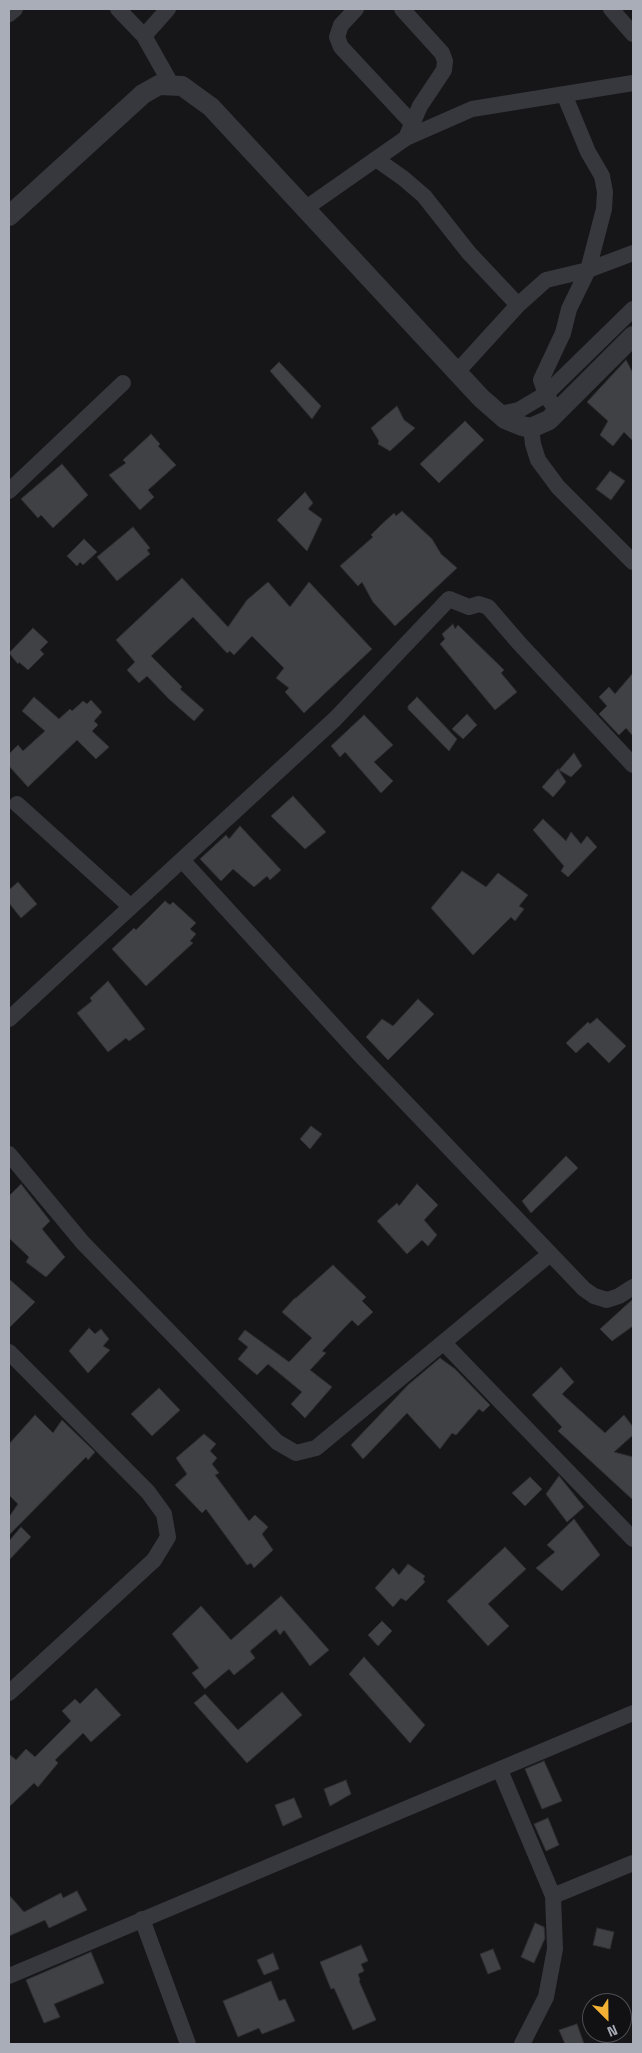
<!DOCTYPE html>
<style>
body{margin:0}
#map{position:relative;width:642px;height:2053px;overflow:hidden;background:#161618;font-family:"Space Grotesk",sans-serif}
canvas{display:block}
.frame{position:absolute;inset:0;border:10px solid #a8adb8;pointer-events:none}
.north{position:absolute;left:582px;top:1993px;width:50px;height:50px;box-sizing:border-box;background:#111113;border:1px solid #4d4f55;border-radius:50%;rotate:157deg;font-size:14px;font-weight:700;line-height:20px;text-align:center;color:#a8adb8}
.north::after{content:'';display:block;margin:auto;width:18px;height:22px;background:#f2b134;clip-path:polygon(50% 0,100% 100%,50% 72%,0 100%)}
</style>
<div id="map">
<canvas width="642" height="2053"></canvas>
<div class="frame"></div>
<div class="north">N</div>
</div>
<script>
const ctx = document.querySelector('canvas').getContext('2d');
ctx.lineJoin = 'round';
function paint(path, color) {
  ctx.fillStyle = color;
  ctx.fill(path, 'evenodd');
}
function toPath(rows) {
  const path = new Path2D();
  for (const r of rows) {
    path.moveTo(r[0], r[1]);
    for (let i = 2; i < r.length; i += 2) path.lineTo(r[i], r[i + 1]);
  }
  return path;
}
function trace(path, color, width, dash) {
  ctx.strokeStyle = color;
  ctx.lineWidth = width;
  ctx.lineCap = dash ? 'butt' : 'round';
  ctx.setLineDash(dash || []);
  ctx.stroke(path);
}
const building = toPath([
 [626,360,633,373,633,441,624,432,613,446,600,435,608,421,587,402,626,360],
 [279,362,321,406,312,419,270,371,279,362],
 [397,406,404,420,415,428,390,451,378,444,379,441,371,428,397,406],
 [465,421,484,440,439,483,420,464,465,421],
 [151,434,160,444,158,446,176,465,148,490,154,497,140,510,109,475,126,463,123,460,151,434],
 [62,464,88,495,53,528,41,515,38,518,21,499,62,464],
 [610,471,625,481,611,500,596,489,610,471],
 [305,492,313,503,308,509,322,519,307,551,277,520,305,492],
 [402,511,432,539,441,554,457,568,395,626,373,602,362,582,358,586,340,566,373,537,371,535,382,524,394,513,396,516,402,511],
 [133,527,150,548,147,550,150,554,117,581,97,557,133,527],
 [84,539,97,552,83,565,80,562,77,566,67,556,84,539],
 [182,578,228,627,247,600,268,582,290,607,309,582,372,649,304,713,285,692,289,688,276,678,284,668,252,636,234,655,230,651,227,653,193,617,151,656,182,687,180,689,204,710,194,721,169,699,147,676,139,683,127,670,135,662,116,640,182,578],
 [453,624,455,629,458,625,504,670,501,673,517,692,495,710,440,644,445,639,442,634,453,624],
 [33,628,48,642,40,650,44,654,28,670,19,662,18,664,9,653,33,628],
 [633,673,633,736,626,728,619,735,599,714,607,706,599,697,609,687,615,694,633,673],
 [34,697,59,719,70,709,72,711,83,701,87,704,91,700,102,712,94,721,98,725,92,731,109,747,96,759,77,740,28,787,9,766,9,754,18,745,23,751,45,731,22,711,34,697],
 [417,697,457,739,449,751,408,709,408,706,417,697],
 [467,714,477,725,463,739,452,729,467,714],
 [364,715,393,745,374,762,393,781,381,793,345,752,340,757,331,746,364,715],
 [574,753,582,766,571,777,559,770,574,753],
 [558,769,566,782,553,797,542,787,558,769],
 [293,796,326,832,305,849,271,816,293,796],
 [543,819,566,841,571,832,581,844,587,836,597,847,568,877,561,871,564,866,533,830,543,819],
 [240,826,281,870,270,880,267,876,254,887,233,869,221,881,200,859,226,835,229,839,240,826],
 [462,871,486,887,498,873,528,895,519,906,524,909,515,921,511,917,473,955,431,908,462,871],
 [18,882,37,904,21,918,9,903,9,890,18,882],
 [165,901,170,905,173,902,196,923,190,929,196,934,190,941,193,943,146,986,112,949,134,928,136,930,165,901],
 [108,981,145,1029,129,1041,126,1038,108,1052,77,1013,92,1001,90,998,108,981],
 [418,999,434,1014,388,1060,366,1037,382,1019,393,1026,418,999],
 [597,1018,626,1046,609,1063,588,1042,576,1053,566,1043,588,1022,590,1024,597,1018],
 [311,1126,322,1134,310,1149,300,1139,311,1126],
 [566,1156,578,1168,531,1213,522,1201,566,1156],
 [21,1184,50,1221,42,1229,65,1257,46,1277,26,1262,29,1257,9,1238,9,1196,21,1184],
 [417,1184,438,1205,424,1220,437,1235,428,1246,422,1240,407,1254,377,1221,397,1203,399,1206,417,1184],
 [333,1265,366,1297,362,1301,373,1312,358,1326,352,1320,322,1351,326,1353,310,1370,332,1387,305,1418,291,1404,302,1392,268,1364,257,1375,238,1359,248,1347,238,1339,245,1330,289,1362,312,1338,282,1312,295,1298,296,1298,333,1265],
 [9,1279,35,1302,9,1328,9,1279],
 [633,1299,633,1326,612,1341,600,1329,633,1299],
 [89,1328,95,1334,101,1329,109,1339,103,1346,110,1350,88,1373,69,1351,89,1328],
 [440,1358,455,1369,490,1405,483,1412,479,1409,456,1435,452,1433,440,1449,407,1413,363,1459,351,1445,408,1385,440,1358],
 [561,1367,574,1382,562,1394,605,1433,624,1415,633,1427,633,1435,614,1452,633,1457,633,1500,558,1431,562,1427,532,1395,561,1367],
 [159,1388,180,1410,152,1436,131,1414,159,1388],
 [35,1415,53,1433,62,1420,95,1452,88,1460,86,1457,9,1535,9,1517,18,1504,9,1495,9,1444,35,1415],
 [204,1434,216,1444,210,1451,217,1458,212,1464,219,1473,215,1475,249,1521,255,1515,268,1527,262,1534,273,1550,254,1568,251,1563,247,1565,206,1509,202,1513,175,1485,187,1474,176,1458,204,1434],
 [559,1476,584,1507,567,1522,546,1494,559,1476],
 [530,1477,542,1489,525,1506,512,1493,530,1477],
 [574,1519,600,1555,562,1591,536,1568,555,1552,547,1545,574,1519],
 [21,1527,31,1537,9,1560,9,1541,21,1527],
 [505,1547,526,1569,488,1604,509,1626,488,1646,447,1601,505,1547],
 [408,1564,425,1576,423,1579,425,1582,406,1601,401,1598,393,1607,375,1588,393,1568,399,1575,408,1564],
 [281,1596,329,1650,310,1666,284,1630,280,1635,276,1629,250,1651,255,1658,234,1675,229,1669,205,1689,192,1673,199,1668,172,1634,201,1606,231,1640,281,1596],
 [382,1621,392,1631,378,1646,368,1635,382,1621],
 [364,1657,425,1725,410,1743,349,1674,364,1657],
 [96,1688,121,1715,91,1742,83,1733,55,1760,58,1763,38,1787,34,1783,9,1807,9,1754,16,1760,26,1749,35,1757,71,1721,62,1711,75,1699,80,1704,96,1688],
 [282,1692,302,1715,247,1763,194,1703,205,1694,238,1730,282,1692],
 [544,1761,562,1801,542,1809,525,1769,544,1761],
 [346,1780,351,1794,330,1806,324,1789,346,1780],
 [294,1798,302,1817,283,1826,275,1805,294,1798],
 [548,1818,559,1845,546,1851,534,1824,548,1818],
 [77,1891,87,1910,49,1928,45,1920,9,1936,9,1895,24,1912,61,1893,63,1898,77,1891],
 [535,1923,544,1927,545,1938,534,1963,521,1957,535,1923],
 [597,1928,614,1932,610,1949,593,1945,597,1928],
 [361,1945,368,1961,361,1964,364,1971,358,1974,360,1980,359,1981,376,2020,353,2030,334,1988,331,1989,320,1962,361,1945],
 [493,1949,501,1969,488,1974,480,1954,493,1949],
 [91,1952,104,1983,54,2004,60,2017,44,2023,26,1980,91,1952],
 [273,1953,279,1969,264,1975,257,1960,273,1953],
 [271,1981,279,2001,285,1999,295,2021,262,2034,259,2028,238,2037,223,2001,271,1981],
 [577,2024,584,2044,565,2044,559,2030,577,2024]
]);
const minor = toPath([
 [118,9,144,36,171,84],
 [356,9,341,25,337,37,341,47,412,123],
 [402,9,442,53,445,61,444,70,420,106,406,138],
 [611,9,633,34],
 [9,14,15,9],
 [144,36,168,9],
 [376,159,403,178,424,196,469,253,518,305],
 [306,208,406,138,472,109,633,83],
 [457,372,518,305,546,280,588,270,633,253],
 [557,412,546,394,541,380,563,333,569,309,588,270,604,209,605,192,602,176,588,152,564,94],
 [499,414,519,410,546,394,633,309],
 [531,428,533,444,538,460,558,487,633,562],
 [9,491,123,383],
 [17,804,131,907],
 [182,860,363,1058,584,1289,594,1296,607,1300,619,1296,633,1287],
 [9,1019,335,719,449,599,469,607,479,604,488,607,519,643,633,765],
 [9,1154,83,1243,277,1442,296,1453,316,1448,550,1254],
 [444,1343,633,1539],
 [9,1352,148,1492,164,1514,168,1537,154,1560,9,1693],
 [500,1770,553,1896,633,1863],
 [142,1919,188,2044],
 [9,1976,633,1713],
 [522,2044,546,1997,555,1949,553,1896]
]);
const tertiary = toPath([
 [9,216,143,94,159,85,182,86,211,107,481,398,505,419,522,426,531,428,549,420,633,336]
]);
paint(building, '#404145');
trace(building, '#303034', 1);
trace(minor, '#37383d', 16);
trace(tertiary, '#37383d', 20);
</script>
